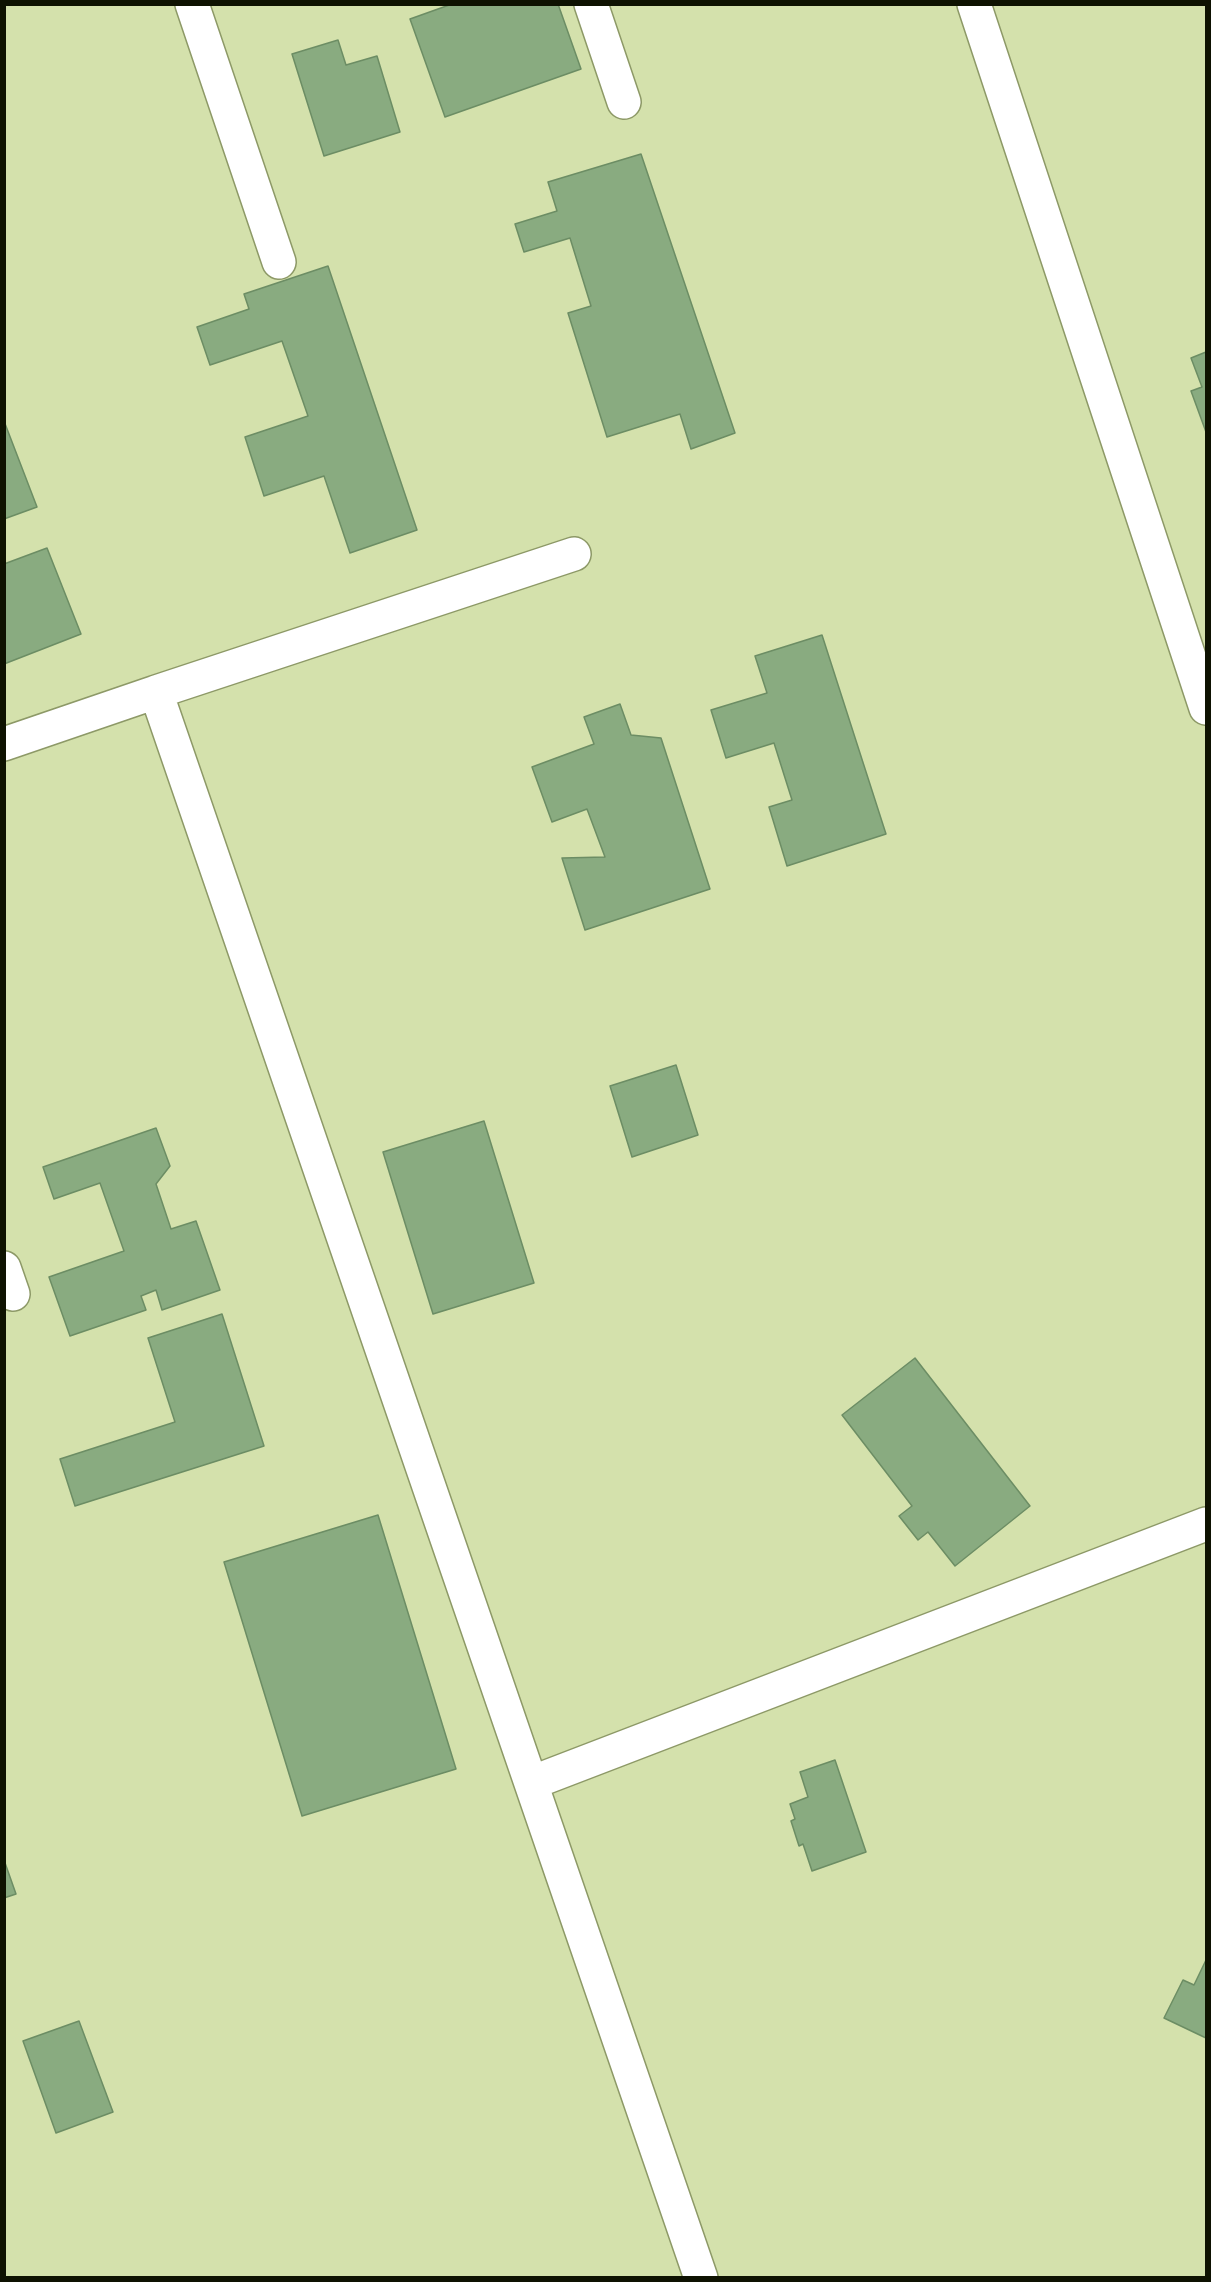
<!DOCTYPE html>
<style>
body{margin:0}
#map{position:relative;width:1211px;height:2282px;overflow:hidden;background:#d4e1ac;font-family:"Archivo Narrow",sans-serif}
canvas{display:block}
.frame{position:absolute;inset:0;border:6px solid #0e1201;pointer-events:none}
</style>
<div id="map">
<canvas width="1211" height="2282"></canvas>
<div class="frame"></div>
</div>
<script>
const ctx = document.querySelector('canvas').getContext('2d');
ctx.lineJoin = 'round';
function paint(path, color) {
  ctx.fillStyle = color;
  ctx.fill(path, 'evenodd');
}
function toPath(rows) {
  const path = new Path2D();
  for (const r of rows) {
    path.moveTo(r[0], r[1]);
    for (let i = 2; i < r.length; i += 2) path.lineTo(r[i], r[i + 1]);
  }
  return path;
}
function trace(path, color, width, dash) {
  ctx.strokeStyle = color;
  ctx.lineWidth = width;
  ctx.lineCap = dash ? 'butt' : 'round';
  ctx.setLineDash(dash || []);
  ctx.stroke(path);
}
const building = toPath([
 [452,4,558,4,581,69,445,117,410,19,452,4],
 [338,40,346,65,377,56,400,132,324,156,292,54,338,40],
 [641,154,735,433,691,449,680,414,607,437,568,313,591,306,570,238,524,252,515,224,557,211,548,182,641,154],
 [328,266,417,530,350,553,324,476,264,496,245,437,308,416,282,341,210,365,197,327,249,309,244,294,328,266],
 [1206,352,1206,432,1191,391,1202,387,1191,358,1206,352],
 [4,421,37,507,4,519,4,421],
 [47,548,81,634,4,664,4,564,47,548],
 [822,635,886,834,787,866,769,807,792,800,774,743,726,758,711,710,767,693,755,656,822,635],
 [620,704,631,735,661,738,710,889,585,930,562,858,605,857,587,809,552,822,532,767,594,744,584,717,620,704],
 [676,1065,698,1135,632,1157,610,1086,676,1065],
 [484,1121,534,1283,433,1314,383,1152,484,1121],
 [156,1128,170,1166,156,1184,171,1229,196,1221,220,1290,162,1310,156,1290,141,1296,146,1310,70,1336,49,1277,124,1251,100,1183,54,1199,43,1167,156,1128],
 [222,1314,264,1446,75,1506,60,1459,175,1422,148,1338,222,1314],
 [915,1358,1030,1506,955,1566,928,1532,918,1540,899,1516,912,1506,842,1415,915,1358],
 [378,1515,456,1769,302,1816,224,1562,378,1515],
 [835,1760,866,1852,812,1871,803,1844,799,1846,791,1821,795,1819,790,1804,808,1797,800,1772,835,1760],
 [4,1860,16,1894,4,1898,4,1860],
 [1206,1960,1206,2038,1164,2018,1183,1980,1194,1985,1206,1960],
 [79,2021,113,2112,56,2133,23,2041,79,2021]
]);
const minor = toPath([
 [192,4,279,262],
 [591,4,624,102],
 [974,4,1206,708],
 [156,692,574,554],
 [4,744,156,692,701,2278],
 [4,1268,13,1294],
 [531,1783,1206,1524]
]);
paint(building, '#89ab80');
trace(building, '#6c8d64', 1.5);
trace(minor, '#8d9967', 36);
trace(minor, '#fff', 33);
</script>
